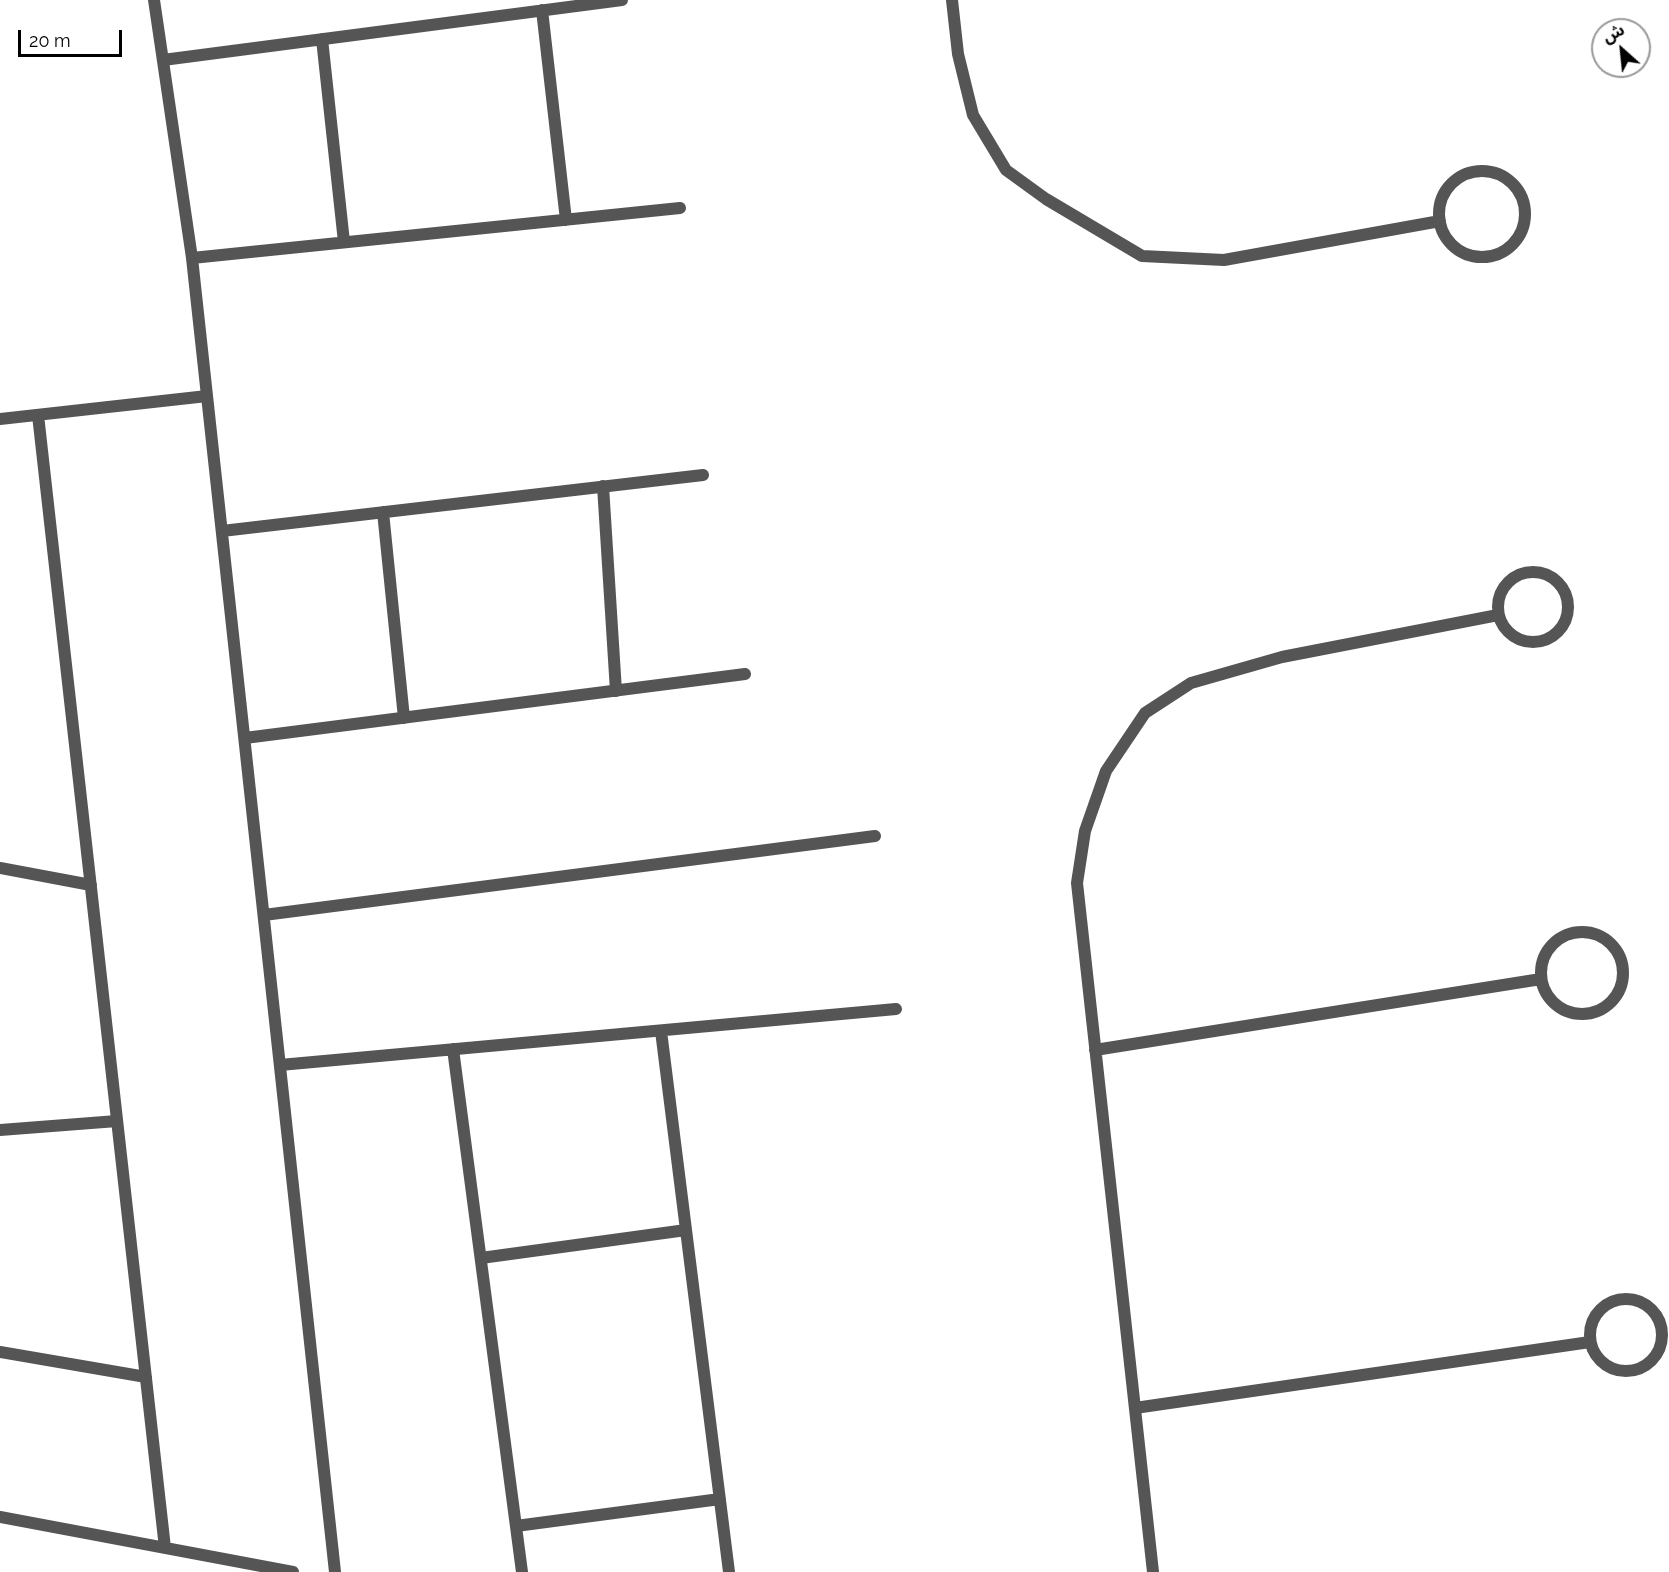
<!DOCTYPE html>
<meta charset="utf-8">
<style>
body{margin:0}
#map{position:relative;width:1669px;height:1572px;overflow:hidden;background:#fff;font-family:Raleway,"Noto Sans Arabic",sans-serif}
canvas{display:block}
.north{position:absolute;left:1591px;top:18px;width:60px;height:60px;box-sizing:border-box;background:#fff;border:2px solid #999;border-radius:50%;rotate:333deg;font-size:16px;font-weight:700;line-height:24px;text-align:center;color:#000}
.north::after{content:'';display:block;margin:auto;width:21px;height:27px;background:#000;clip-path:polygon(50% 0,100% 100%,50% 72%,0 100%)}
.scale{position:absolute;left:18px;top:30px;width:104px;height:27px;box-sizing:border-box;border:3px solid #000;border-top:0;padding-left:8px;font-size:18px;line-height:21px;white-space:nowrap;color:#000;-webkit-text-stroke:4px #fff;paint-order:stroke}
</style>
<div id="map">
<canvas width="1669" height="1572"></canvas>
<div class="north">ش</div>
<div class="scale">20 m</div>
</div>
<script>
const ctx = document.querySelector('canvas').getContext('2d');
ctx.lineJoin = 'round';
function toPath(rows) {
  const path = new Path2D();
  for (const r of rows) {
    if (r.length === 3) {
      path.moveTo(r[0] + r[2], r[1]);
      path.arc(r[0], r[1], r[2], 0, 2 * Math.PI);
      continue;
    }
    path.moveTo(r[0], r[1]);
    for (let i = 2; i < r.length; i += 2) path.lineTo(r[i], r[i + 1]);
  }
  return path;
}
function trace(path, color, width, dash) {
  ctx.strokeStyle = color;
  ctx.lineWidth = width;
  ctx.lineCap = dash ? 'butt' : 'round';
  ctx.setLineDash(dash || []);
  ctx.stroke(path);
}
const minor = toPath([
 [154,0,192,258,335,1572],
 [952,0,958,54,973,115,1006,170,1046,199,1142,256,1224,260,1440,221],
 [542,10,566,220],
 [322,39,344,242],
 [163,60,622,0],
 [1482,214,43],
 [192,258,680,208],
 [38,415,165,1548],
 [0,419,207,396],
 [603,486,616,691],
 [383,512,404,718],
 [222,531,703,475],
 [1533,607,35],
 [245,738,745,674],
 [0,868,91,885],
 [264,915,875,836],
 [1582,973,41],
 [661,1031,729,1572],
 [453,1049,522,1572],
 [1095,1050,1541,979],
 [280,1065,896,1009],
 [0,1130,117,1121],
 [481,1258,686,1230],
 [1626,1335,36],
 [0,1352,146,1377],
 [1135,1408,1590,1342],
 [0,1517,293,1572],
 [516,1526,720,1499],
 [1153,1572,1077,883,1085,831,1106,771,1145,713,1191,683,1282,657,1498,615]
]);
trace(minor, '#555', 12);
</script>
